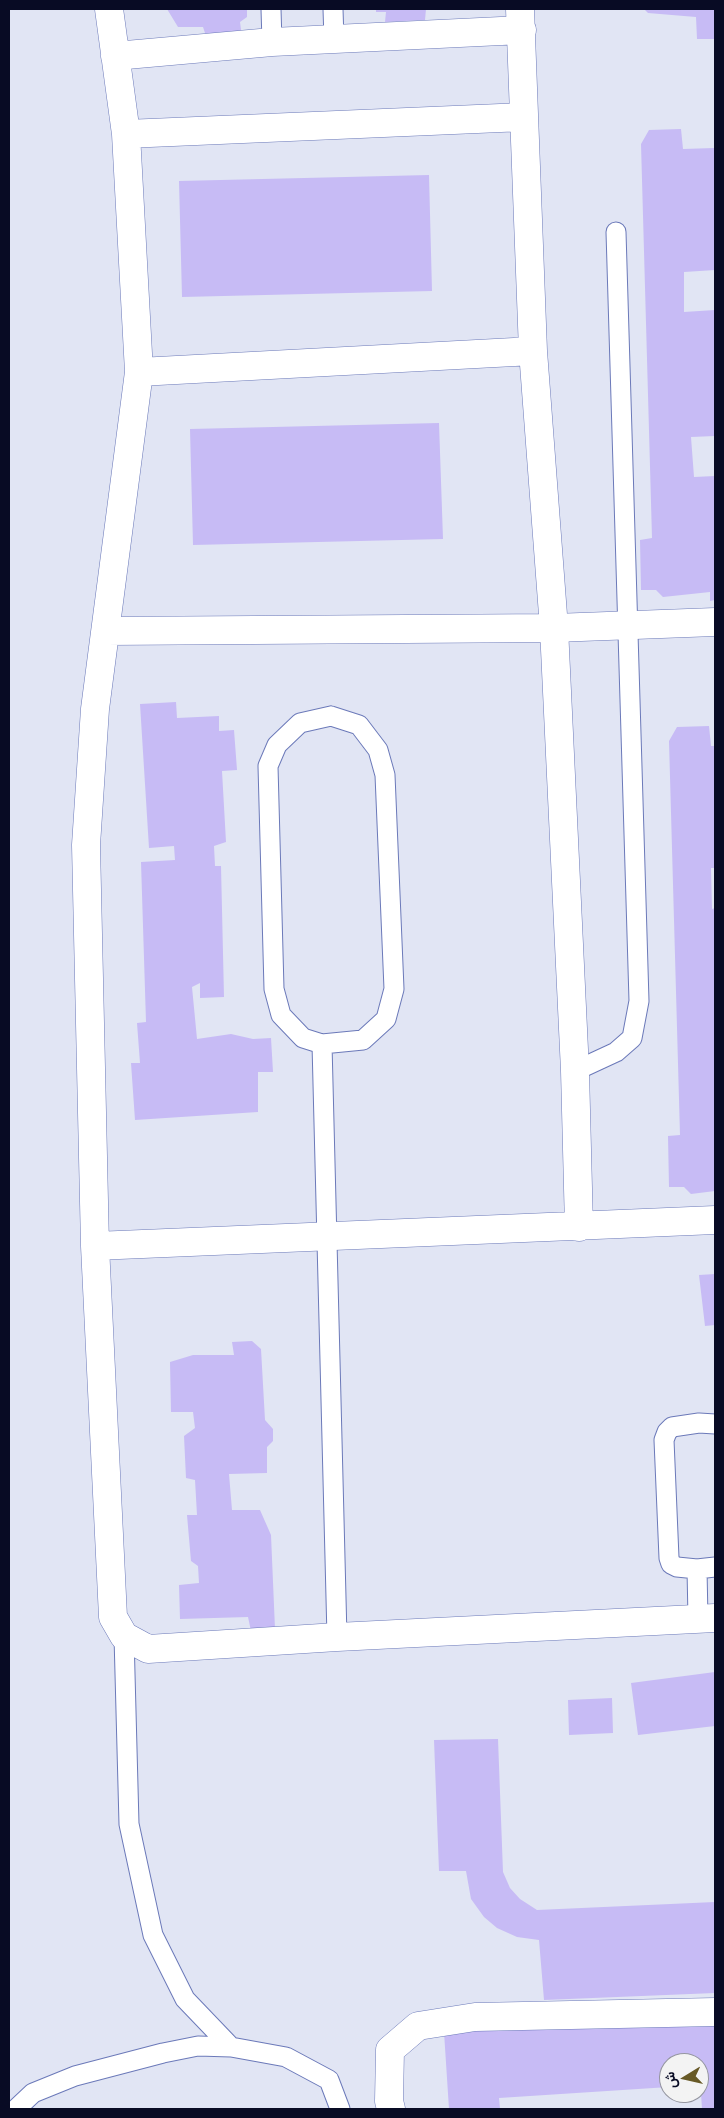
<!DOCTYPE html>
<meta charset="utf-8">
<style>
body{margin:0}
#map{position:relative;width:724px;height:2118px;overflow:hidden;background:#e1e5f4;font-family:"Playfair Display",Vazirmatn,serif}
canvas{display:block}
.frame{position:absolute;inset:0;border:10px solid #080b24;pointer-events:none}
.north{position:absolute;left:659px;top:2053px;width:50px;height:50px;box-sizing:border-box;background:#f3f3f3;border:1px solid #9596a0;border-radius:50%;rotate:261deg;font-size:14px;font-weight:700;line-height:20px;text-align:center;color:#080b24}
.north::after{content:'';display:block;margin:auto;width:18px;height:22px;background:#675926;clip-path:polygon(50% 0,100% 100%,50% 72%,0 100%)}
</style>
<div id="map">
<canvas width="724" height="2118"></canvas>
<div class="frame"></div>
<div class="north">ش</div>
</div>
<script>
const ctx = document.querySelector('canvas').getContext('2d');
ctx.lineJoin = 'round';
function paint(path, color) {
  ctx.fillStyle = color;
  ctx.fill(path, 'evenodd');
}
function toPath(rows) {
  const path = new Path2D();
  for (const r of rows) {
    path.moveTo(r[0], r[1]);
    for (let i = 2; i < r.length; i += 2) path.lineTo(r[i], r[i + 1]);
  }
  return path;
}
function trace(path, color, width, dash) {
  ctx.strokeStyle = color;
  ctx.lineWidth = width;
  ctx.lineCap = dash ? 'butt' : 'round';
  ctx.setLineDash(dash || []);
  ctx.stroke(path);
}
const building = toPath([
 [167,9,247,9,247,17,240,22,242,38,207,39,203,27,178,27],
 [376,9,426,9,425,20,385,22,386,12,376,12],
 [644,9,715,9,715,39,697,39,696,17,648,13],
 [681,129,683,149,714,148,715,150,715,270,684,272,684,312,715,310,715,436,691,437,694,477,715,476,715,600,710,601,710,592,663,597,656,590,641,590,640,540,652,538,641,144,649,130],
 [429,175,432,291,182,297,179,181],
 [439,423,443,539,193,545,190,429],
 [176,702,177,718,219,716,219,731,234,730,237,770,222,771,226,842,214,846,215,866,221,866,224,997,200,998,200,983,192,987,197,1039,231,1034,253,1039,271,1038,273,1072,258,1072,258,1112,135,1120,131,1063,140,1063,137,1023,146,1022,141,862,175,860,174,846,149,848,140,704],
 [709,726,711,746,715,746,715,868,711,868,712,909,715,908,715,1191,691,1194,684,1187,669,1187,668,1136,680,1135,669,741,677,727],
 [715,1274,715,1325,705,1326,699,1275],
 [252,1341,261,1349,265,1420,273,1429,273,1441,267,1447,267,1473,229,1474,232,1510,260,1510,271,1535,275,1629,251,1631,248,1617,180,1619,179,1585,199,1583,198,1566,191,1561,187,1515,197,1515,195,1480,186,1478,184,1436,195,1428,193,1412,171,1412,170,1362,193,1355,234,1355,232,1342],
 [715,1672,715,1726,638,1735,631,1683],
 [612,1698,613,1733,569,1735,568,1700],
 [498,1739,503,1872,510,1888,520,1899,537,1910,715,1902,715,1993,544,2000,539,1940,517,1937,497,1928,484,1917,471,1899,466,1871,439,1871,434,1740],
 [715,2015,715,2109,702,2109,699,2063,669,2063,669,2087,499,2098,500,2109,449,2109,444,2032]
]);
const lane = toPath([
 [271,9,272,42],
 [333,9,334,40],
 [331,716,359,725,378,750,385,775,394,989,386,1019,363,1040,322,1044,303,1038,281,1015,274,989,268,766,277,745,300,723,331,716],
 [322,1044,337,1637],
 [575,1071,616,1052,632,1038,639,1001,616,232],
 [715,1424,699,1423,672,1427,667,1432,664,1440,669,1558,671,1564,677,1567,697,1569,715,1567],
 [697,1569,698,1619],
 [124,1636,129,1824,153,1935,185,1999,231,2047],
 [16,2109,33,2093,75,2076,163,2053,198,2046,231,2047,286,2057,329,2080,340,2109]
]);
const street = toPath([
 [109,9,126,134,139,372,95,709,86,845,95,1246,113,1617,124,1636,148,1649,337,1637,715,1618],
 [520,9,533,351,554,628,575,1071,579,1227],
 [115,56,272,42,522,30],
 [126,134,524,117],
 [139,372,533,351],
 [106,631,554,628,715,622],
 [95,1246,715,1220],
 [391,2109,389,2101,390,2050,418,2026,475,2017,715,2012]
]);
paint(building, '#c7bbf5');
trace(lane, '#6b79b9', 21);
trace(street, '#6b79b9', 29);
trace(lane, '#fff', 19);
trace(street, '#fff', 28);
</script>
